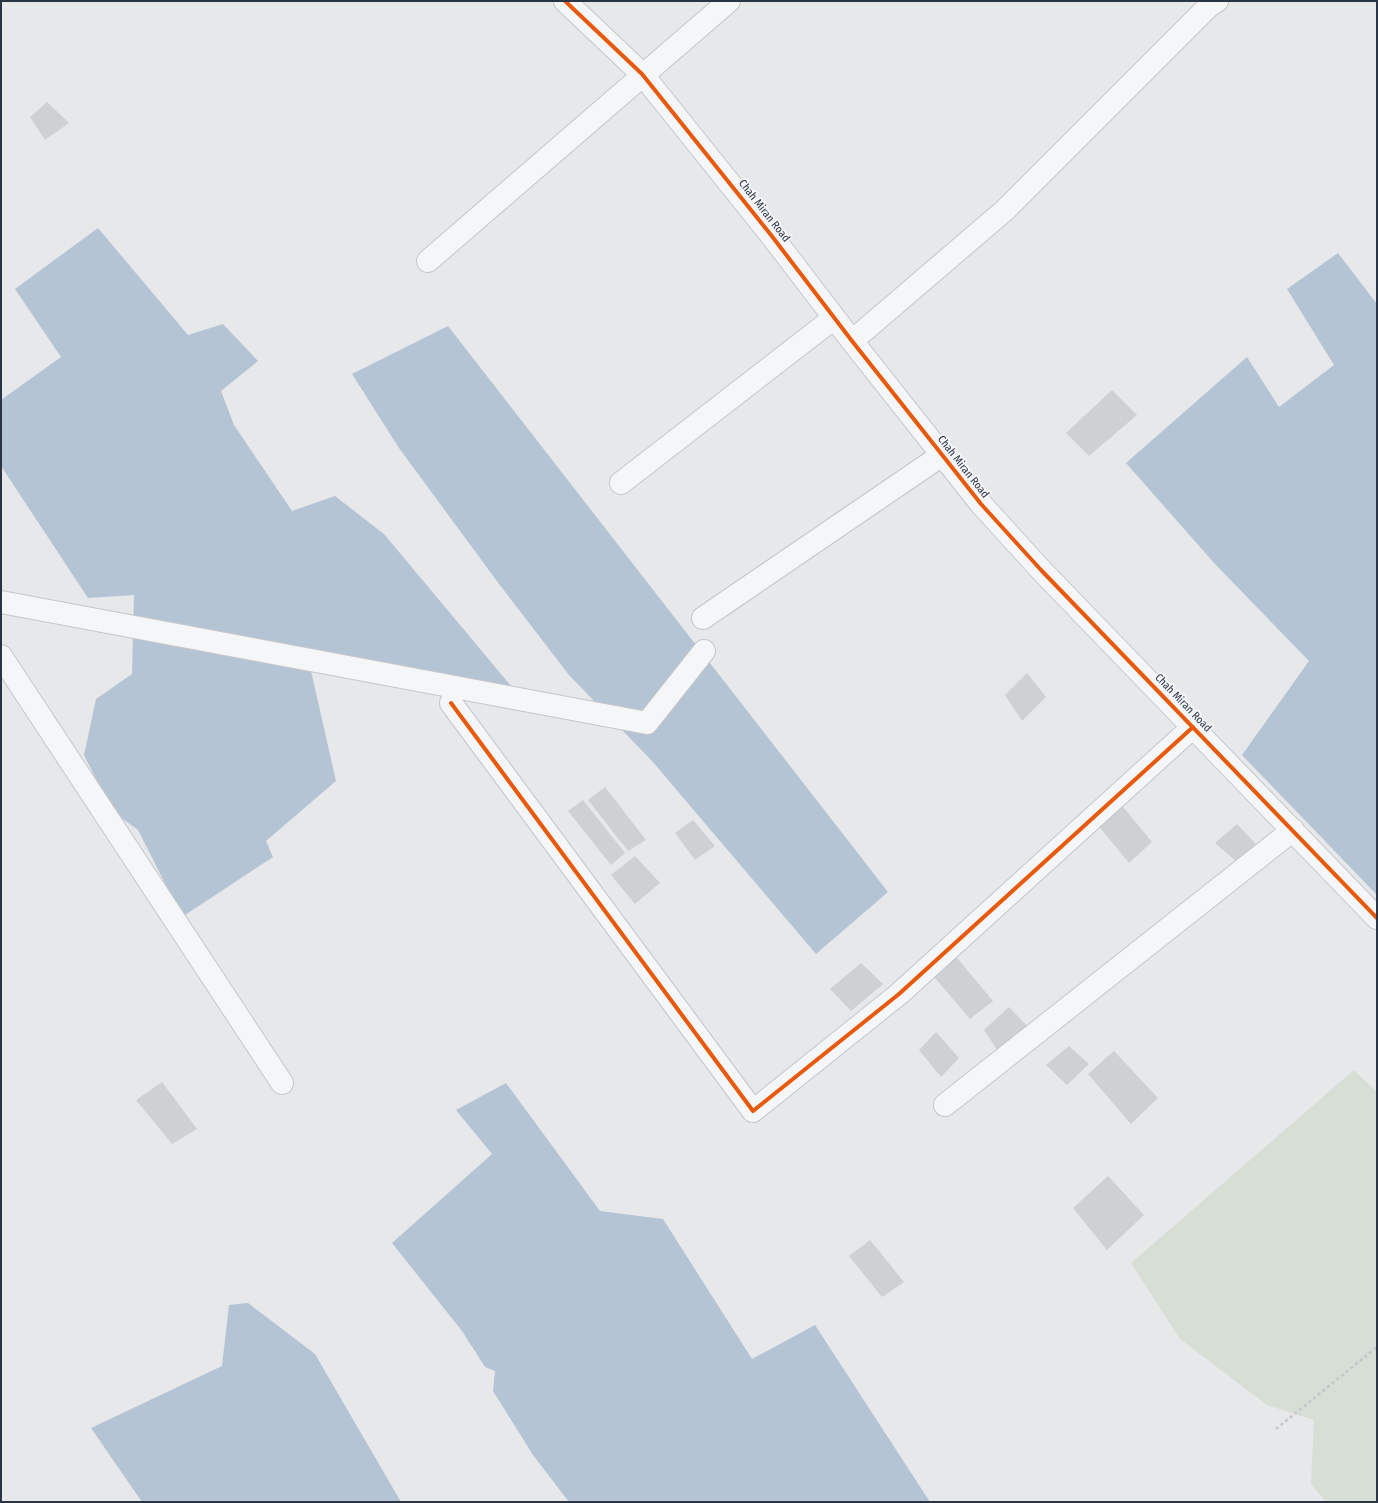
<!DOCTYPE html>
<style>
body{margin:0}
#map{position:relative;width:1378px;height:1503px;overflow:hidden;background:#e6e8ea;font-family:"Fira Sans Condensed",sans-serif}
canvas{display:block}
.frame{position:absolute;inset:0;border:2px solid #2b3445;pointer-events:none}
</style>
<div id="map">
<canvas width="1378" height="1503"></canvas>
<div class="frame"></div>
</div>
<script>
const ctx = document.querySelector('canvas').getContext('2d');
ctx.lineJoin = 'round';
function paint(path, color) {
  ctx.fillStyle = color;
  ctx.fill(path, 'evenodd');
}
function toPath(rows) {
  const path = new Path2D();
  for (const r of rows) {
    path.moveTo(r[0], r[1]);
    for (let i = 2; i < r.length; i += 2) path.lineTo(r[i], r[i + 1]);
  }
  return path;
}
function trace(path, color, width, dash) {
  ctx.strokeStyle = color;
  ctx.lineWidth = width;
  ctx.lineCap = dash ? 'butt' : 'round';
  ctx.setLineDash(dash || []);
  ctx.stroke(path);
}
function drawText(font, color, halo, rows, align = 'center') {
  ctx.font = font + ' "Fira Sans Condensed",sans-serif';
  ctx.lineWidth = 4;
  ctx.setLineDash([]);
  ctx.textBaseline = 'middle';
  ctx.strokeStyle = halo;
  ctx.fillStyle = color;
  for (const [text, x, y, turn = 0] of rows) {
    ctx.save();
    ctx.translate(x, y);
    ctx.rotate((+turn || 0) * Math.PI / 180);
    ctx.textAlign = isNaN(turn) ? turn : align;
    if (halo) ctx.strokeText(text, 0, 0);
    ctx.fillText(text, 0, 0);
    ctx.restore();
  }
}
const green = toPath([
 [1354,1070,1377,1092,1377,1502,1326,1502,1311,1484,1314,1420,1267,1405,1180,1339,1131,1263]
]);
const water = toPath([
 [98,228,188,335,223,324,258,361,221,391,234,425,292,511,335,496,384,534,511,686,306,649,336,781,266,841,273,857,182,917,138,830,112,811,84,755,96,699,132,674,134,595,88,598,1,466,1,400,61,357,15,289],
 [1338,253,1377,304,1377,895,1242,755,1309,661,1215,564,1126,463,1247,357,1279,407,1334,365,1287,289],
 [448,326,888,892,816,954,652,761,569,675,499,584,399,448,352,374],
 [506,1083,600,1211,663,1219,752,1359,815,1325,930,1502,569,1502,533,1455,493,1391,495,1371,485,1367,462,1331,392,1243,492,1154,456,1110],
 [248,1303,315,1354,401,1502,142,1502,91,1428,222,1366,229,1305]
]);
const building = toPath([
 [47,102,69,123,45,140,30,117],
 [1112,390,1137,415,1089,456,1066,433],
 [1027,673,1046,697,1022,721,1005,695],
 [605,787,646,840,628,851,588,800],
 [583,800,625,853,611,865,568,811],
 [1119,802,1152,842,1129,863,1097,824],
 [693,820,715,846,695,860,675,833],
 [1237,824,1256,844,1236,861,1215,843],
 [635,856,660,883,635,904,611,875],
 [952,952,993,1001,970,1019,929,971],
 [861,963,883,984,851,1011,830,989],
 [1009,1007,1027,1026,998,1051,984,1030],
 [936,1032,959,1058,941,1077,919,1050],
 [1069,1046,1089,1064,1067,1085,1046,1065],
 [1114,1051,1158,1098,1131,1124,1088,1074],
 [162,1082,197,1129,172,1144,136,1100],
 [1108,1176,1144,1215,1107,1250,1073,1208],
 [870,1240,904,1282,882,1297,849,1256]
]);
const path = toPath([
 [1276,1429,1377,1347]
]);
const minor = toPath([
 [565,1,642,74,771,235,852,341,981,504,1041,570,1377,918],
 [428,261,729,1],
 [852,341,1005,210,1209,6,1217,1],
 [621,483,834,318],
 [1,602,647,723,704,651],
 [703,618,942,455],
 [1,656,282,1083],
 [451,703,753,1111,899,994,1193,727],
 [945,1105,1293,830]
]);
const cycleway = toPath([
 [565,1,642,74,771,235,852,341,981,504,1041,570,1377,918],
 [451,703,753,1111,899,994,1193,727]
]);
const streetNames = [
 ["Chah Miran Road",764,211,52],
 ["Chah Miran Road",963,467,52],
 ["Chah Miran Road",1183,703,46]
];
paint(green, '#d6ded6');
paint(water, '#b4c4d5');
paint(building, '#ced0d3');
trace(minor, '#c4c6c8', 24);
trace(path, '#c5c6ca', 2.5, [3, 3]);
trace(minor, '#f5f6f7', 22);
trace(cycleway, '#e8590c', 4);
drawText('11px', '#2b3445', '#f4f6f9', streetNames);
</script>
